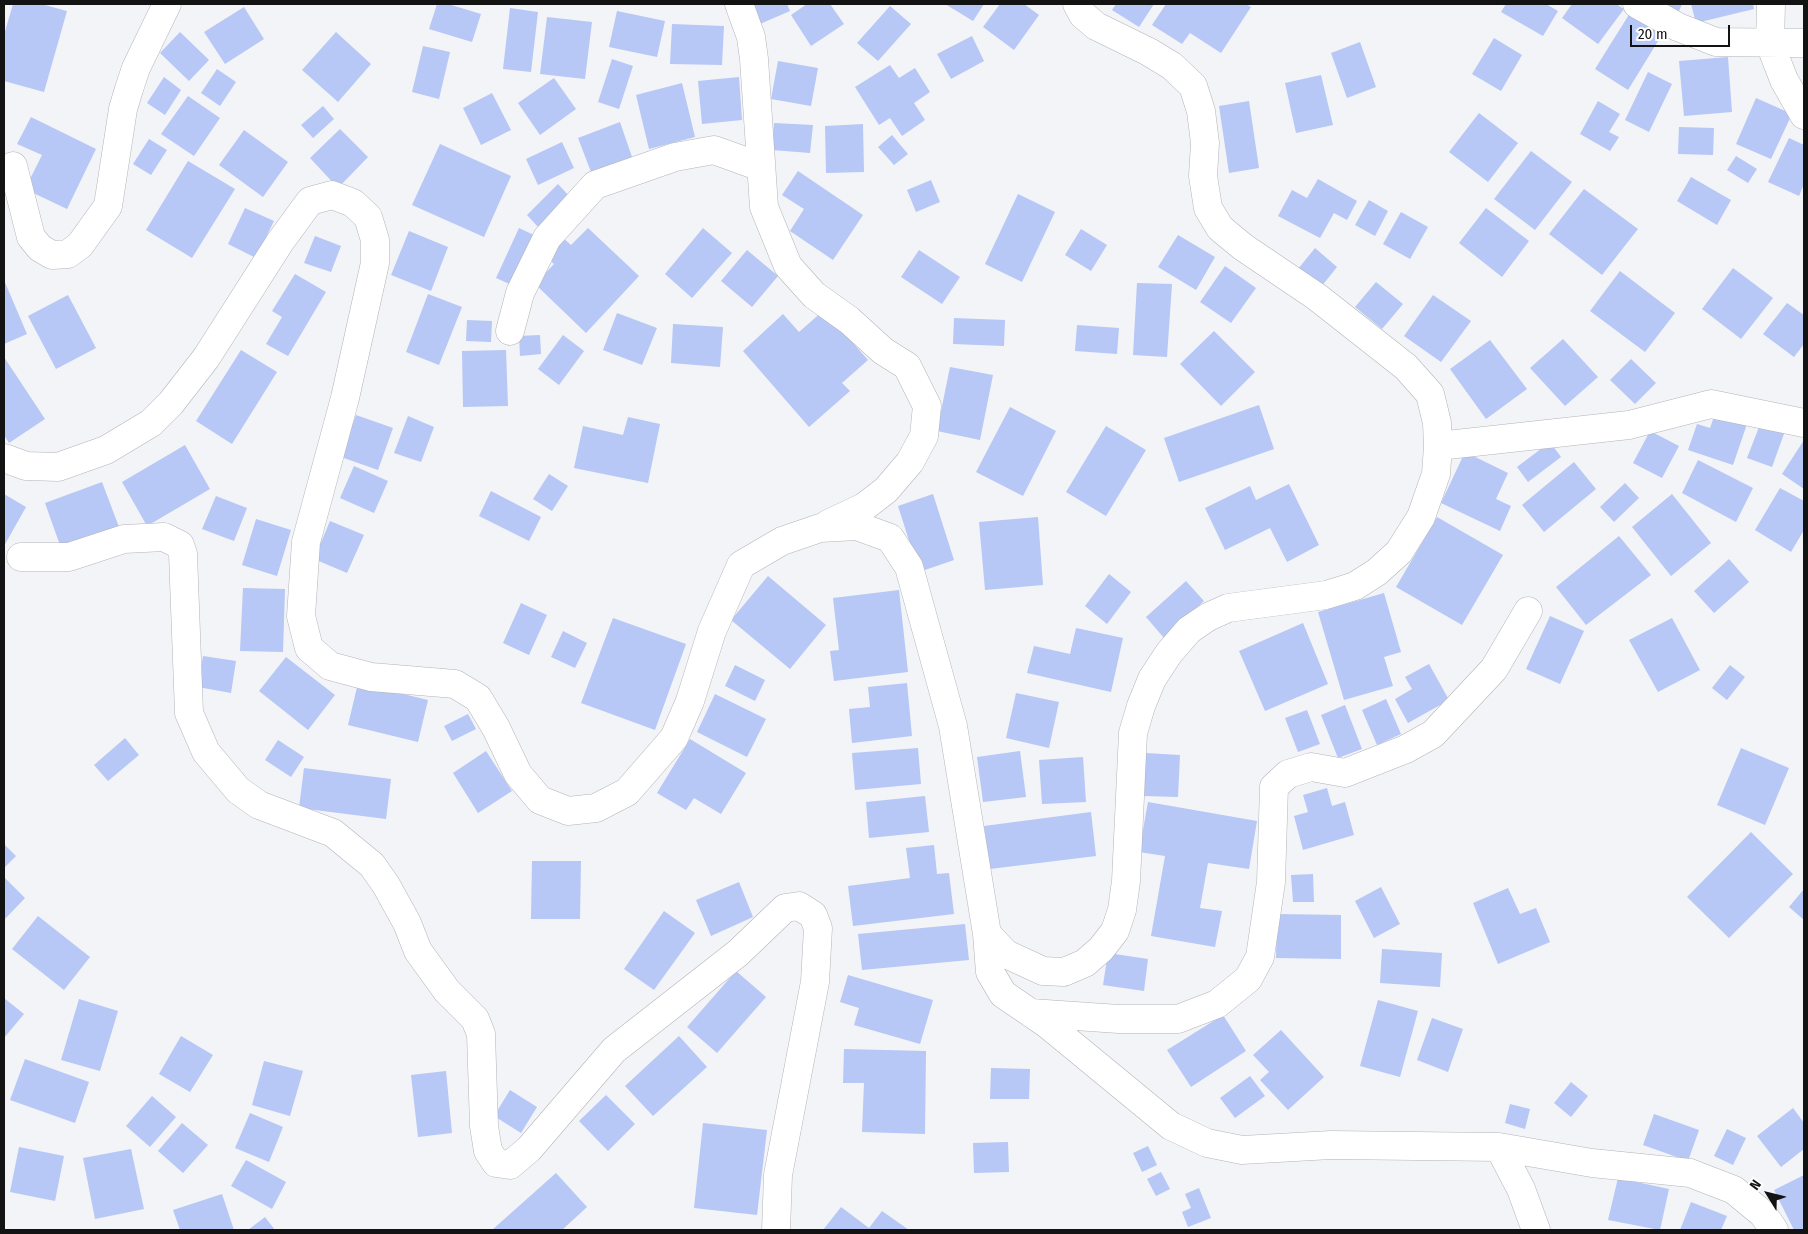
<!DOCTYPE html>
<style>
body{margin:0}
#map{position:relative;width:1808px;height:1234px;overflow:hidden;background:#f2f4f7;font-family:"Fira Sans Condensed",sans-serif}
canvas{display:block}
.frame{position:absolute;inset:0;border:5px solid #131314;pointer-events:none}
.north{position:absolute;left:1743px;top:1169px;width:50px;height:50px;-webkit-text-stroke:4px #fff;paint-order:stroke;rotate:306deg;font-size:14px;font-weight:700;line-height:20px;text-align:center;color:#131314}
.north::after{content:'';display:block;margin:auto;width:18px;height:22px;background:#131314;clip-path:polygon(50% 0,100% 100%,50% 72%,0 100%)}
.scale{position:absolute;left:1630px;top:25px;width:100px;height:22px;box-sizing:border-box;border:2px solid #131314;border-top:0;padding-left:6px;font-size:15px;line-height:18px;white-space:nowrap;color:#131314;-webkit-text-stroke:4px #fff;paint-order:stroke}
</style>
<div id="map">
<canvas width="1808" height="1234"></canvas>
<div class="frame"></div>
<div class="north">N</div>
<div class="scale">20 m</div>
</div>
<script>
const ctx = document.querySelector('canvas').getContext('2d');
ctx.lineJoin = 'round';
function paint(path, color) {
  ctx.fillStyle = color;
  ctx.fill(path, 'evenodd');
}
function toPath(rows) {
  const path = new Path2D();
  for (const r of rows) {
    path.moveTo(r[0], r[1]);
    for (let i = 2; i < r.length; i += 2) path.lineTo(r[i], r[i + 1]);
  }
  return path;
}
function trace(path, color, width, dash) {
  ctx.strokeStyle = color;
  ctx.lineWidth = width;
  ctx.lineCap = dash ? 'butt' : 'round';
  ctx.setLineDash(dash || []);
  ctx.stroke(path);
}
const building = toPath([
 [13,4,41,4,67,11,44,92,4,81,4,35],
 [437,4,448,4,481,14,472,42,429,29],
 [750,4,787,4,790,11,760,24],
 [807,4,830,4,844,24,811,46,791,15],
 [945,4,984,4,973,21],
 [1000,4,1024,4,1039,15,1014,50,983,27],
 [1116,4,1154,4,1139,27,1112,10],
 [1166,4,1246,4,1251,7,1221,53,1190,33,1182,44,1152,25],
 [1506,4,1546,4,1558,11,1543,36,1501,12],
 [1572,4,1616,4,1624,9,1598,44,1562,18],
 [1655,4,1682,4,1676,18],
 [1691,4,1753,4,1754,9,1696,23],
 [890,6,911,24,878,61,857,43],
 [244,7,264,39,225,64,204,32],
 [510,8,538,12,531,72,503,69],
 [617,11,665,21,657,57,609,47],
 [1630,13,1663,33,1628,90,1595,69],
 [547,17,592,22,585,79,540,74],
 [672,24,724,26,722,65,670,64],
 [180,32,209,60,189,81,160,53],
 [336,32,371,64,338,102,302,70],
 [972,36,984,61,951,79,937,54],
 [1494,38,1522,55,1501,91,1472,74],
 [1360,42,1376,87,1347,98,1331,53],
 [423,46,450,52,439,99,412,92],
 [1728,57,1732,112,1684,116,1679,61],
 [612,59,633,66,619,109,598,102],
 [778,61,818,68,811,106,771,99],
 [890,65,899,78,915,68,930,92,914,103,925,120,902,136,890,118,879,125,855,87],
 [217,69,236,82,220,106,201,93],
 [1648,72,1672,84,1649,132,1625,120],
 [1321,75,1333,125,1296,133,1285,83],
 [164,77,181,90,165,115,147,103],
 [739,77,742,120,702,124,698,81],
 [554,78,576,109,540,135,518,103],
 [682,83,695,137,649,149,636,95],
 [492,93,511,130,481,145,463,108],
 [188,96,220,118,194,156,161,134],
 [1756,98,1792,114,1771,159,1736,144],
 [1249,101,1259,168,1229,173,1219,106],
 [1598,101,1620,114,1609,132,1619,137,1610,151,1580,134],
 [323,106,334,119,313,138,301,125],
 [1479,113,1518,143,1488,182,1449,152],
 [31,117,96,149,67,209,25,189,42,155,17,144],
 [620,122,632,157,591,172,578,138],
 [774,123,813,125,810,153,772,150],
 [863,124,864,172,826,173,825,126],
 [1679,127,1714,128,1713,155,1678,154],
 [340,129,368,157,338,188,310,158],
 [244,130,288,162,263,197,219,165],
 [892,135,908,154,894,165,878,147],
 [1789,138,1804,145,1804,184,1799,196,1768,182],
 [149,139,167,150,151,175,133,164],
 [562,142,574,168,538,185,526,159],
 [440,144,511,176,484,237,412,205],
 [1531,151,1572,182,1535,230,1494,199],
 [1736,156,1757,169,1748,183,1727,170],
 [188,161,235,189,192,258,146,230],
 [798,171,863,215,833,260,790,231,804,209,782,195],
 [1691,177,1731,200,1717,225,1677,201],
 [1318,179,1357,201,1347,220,1334,213,1320,238,1278,216,1292,190,1307,198],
 [931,180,940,202,916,212,907,190],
 [558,184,571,198,540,229,527,215],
 [1584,189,1638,229,1602,275,1549,234],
 [1018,194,1055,212,1022,282,985,264],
 [1369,200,1388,211,1375,236,1355,225],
 [245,208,274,221,256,258,228,244],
 [1486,208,1529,241,1502,277,1459,243],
 [1401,212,1428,227,1410,259,1383,244],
 [519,228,538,237,514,286,496,278],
 [588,228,639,276,586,333,535,284,554,264,545,256,562,237,571,245],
 [703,228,732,253,692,298,665,274],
 [1081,229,1107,245,1091,271,1065,255],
 [409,231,448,247,431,291,391,275],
 [1178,235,1215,257,1196,290,1158,267],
 [315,236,341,246,331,272,304,263],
 [1315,248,1337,267,1321,287,1298,269],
 [747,250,778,276,752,307,721,281],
 [919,250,960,277,942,304,901,277],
 [1225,266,1256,288,1231,323,1200,302],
 [1733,268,1773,298,1741,339,1702,309],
 [1620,271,1675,313,1645,352,1590,311],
 [295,274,326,292,288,356,266,344,282,317,272,311],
 [4,280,27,334,4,344],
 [1376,282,1403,304,1382,329,1355,307],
 [1137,283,1172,284,1167,357,1133,355],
 [428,294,462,307,439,365,406,352],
 [68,295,96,348,56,369,28,316],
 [1433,295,1471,321,1441,362,1404,336],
 [1787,303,1804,315,1804,344,1794,357,1763,334],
 [824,310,868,360,842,383,850,391,809,427,743,351,783,314,799,332],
 [617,313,657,328,642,365,603,350],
 [954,318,1005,320,1004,346,953,344],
 [467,320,492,321,491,342,466,341],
 [673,324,723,327,720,367,671,363],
 [1077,325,1119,328,1117,354,1075,351],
 [1214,331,1255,372,1221,406,1180,364],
 [540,335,541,354,520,356,519,336],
 [563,335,584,351,559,385,538,369],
 [1563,339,1598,377,1565,406,1530,368],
 [1490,340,1527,389,1486,419,1450,369],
 [241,350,277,372,232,444,196,421],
 [506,350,508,406,463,407,462,351],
 [4,357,45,419,9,443,4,435],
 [1631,359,1656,383,1635,404,1610,380],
 [950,367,993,375,980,440,937,431],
 [1259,405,1274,449,1179,482,1164,438],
 [1010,407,1056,431,1023,496,976,472],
 [1715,414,1747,424,1733,465,1688,450,1697,424,1710,428],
 [356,415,393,428,378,470,341,457],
 [408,416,434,427,421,462,394,453],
 [628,417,660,424,648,483,574,468,583,426,623,435],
 [1761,422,1785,431,1772,467,1747,458],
 [1106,426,1146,450,1106,516,1066,492],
 [1650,431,1679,446,1662,478,1633,463],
 [1804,440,1804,489,1782,474],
 [1550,442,1561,457,1528,482,1517,467],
 [185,445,210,489,147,526,122,482],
 [1465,452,1508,473,1496,499,1511,506,1500,531,1441,503],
 [1698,460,1753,488,1736,522,1682,493],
 [1574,462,1596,489,1544,532,1522,505],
 [354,466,388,481,374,513,340,498],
 [549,474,568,486,552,511,533,499],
 [102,482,119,527,61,548,45,503],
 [1625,483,1639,498,1614,522,1600,507],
 [1289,484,1319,545,1287,562,1270,528,1225,550,1205,508,1250,486,1256,500],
 [1780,488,1804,501,1804,530,1791,552,1755,530],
 [491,491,541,517,529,541,479,516],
 [4,494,26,507,4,546],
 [933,494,954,560,919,572,898,506],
 [1672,494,1711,543,1671,576,1632,527],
 [216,496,247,508,234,541,202,529],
 [1038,517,1043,585,985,590,979,522],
 [1437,517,1503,555,1462,625,1396,587],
 [256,519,291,530,277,576,242,565],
 [330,521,364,535,347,573,314,559],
 [1619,536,1651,575,1586,625,1556,587],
 [1729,559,1749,582,1714,613,1694,591],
 [1109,574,1131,592,1107,624,1085,606],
 [768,576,826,625,790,669,731,620],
 [1186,581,1204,601,1164,638,1146,617],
 [243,588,285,589,283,652,240,651],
 [899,590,908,672,834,681,830,651,839,650,833,598],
 [1384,593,1401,652,1384,657,1393,686,1344,700,1318,612],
 [521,603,547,615,529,655,503,643],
 [1550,616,1584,631,1560,684,1526,669],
 [613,618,686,644,655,730,581,703],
 [1672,618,1700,670,1658,692,1629,640],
 [1303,623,1328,684,1265,711,1239,651],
 [1076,628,1123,638,1111,692,1027,673,1034,646,1070,654],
 [563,631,587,643,575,668,551,657],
 [203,656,236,661,231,693,198,687],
 [286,657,335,695,308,730,259,691],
 [1429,664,1449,700,1408,723,1395,699,1412,689,1405,677],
 [735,665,765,680,755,701,725,686],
 [1730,665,1745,677,1727,700,1712,688],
 [358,683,428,700,418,742,348,725],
 [907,683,912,736,852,743,849,709,870,707,868,687],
 [1016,693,1059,702,1049,748,1006,738],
 [715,694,766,719,747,757,697,732],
 [1386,699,1401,734,1377,745,1362,710],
 [1345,705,1362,749,1338,758,1321,715],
 [1307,710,1320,744,1298,752,1285,718],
 [468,714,476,729,452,741,444,726],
 [125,738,139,755,108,781,94,765],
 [690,739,746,773,721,814,694,798,686,810,657,793],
 [278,740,304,757,291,777,265,760],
 [918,748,921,784,855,790,852,753],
 [1741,748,1789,768,1765,825,1717,805],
 [486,751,512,791,478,813,453,773],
 [1020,751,1026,797,983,802,977,757],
 [1145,753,1180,755,1178,797,1144,796],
 [1083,757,1086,802,1042,804,1039,760],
 [304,768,391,779,386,819,299,808],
 [1327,788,1332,806,1345,802,1354,835,1303,850,1294,816,1308,812,1303,795],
 [925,796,929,832,869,838,866,802],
 [1148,802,1257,821,1249,869,1208,863,1200,908,1222,911,1215,947,1151,936,1165,856,1139,852],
 [1091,812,1096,856,990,869,984,826],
 [1751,832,1793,874,1729,938,1687,897],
 [4,844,16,856,4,868],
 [934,845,937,874,949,873,954,914,853,926,848,886,910,878,906,848],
 [532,861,581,861,580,919,531,919],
 [1313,874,1314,902,1293,902,1291,875],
 [5,878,25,898,4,920,4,879],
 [739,882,753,917,711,936,696,900],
 [1381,887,1400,924,1374,938,1355,901],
 [1508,888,1520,914,1536,908,1550,942,1498,964,1473,903],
 [1804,889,1804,920,1789,907],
 [664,911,695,933,654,990,624,969],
 [1277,914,1341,915,1341,959,1276,958],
 [38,916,90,957,64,990,12,949],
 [965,924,969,960,862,970,858,934],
 [1382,949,1442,953,1440,987,1380,983],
 [1108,953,1148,959,1144,991,1103,985],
 [736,971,766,997,717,1053,687,1027],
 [848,975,933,1000,920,1044,854,1025,859,1008,840,1002],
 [4,998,24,1014,4,1038],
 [79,999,118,1011,100,1071,61,1060],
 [1378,1000,1418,1011,1400,1077,1360,1066],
 [1223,1015,1246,1051,1191,1087,1167,1050],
 [1432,1018,1463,1029,1448,1072,1417,1060],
 [1281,1030,1324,1077,1288,1110,1260,1080,1269,1072,1253,1055],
 [181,1036,213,1055,190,1092,159,1074],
 [679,1036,707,1067,653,1116,625,1086],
 [844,1049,926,1051,925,1134,862,1132,864,1083,843,1083],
 [25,1059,89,1082,75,1123,10,1100],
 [264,1061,303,1071,290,1116,252,1105],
 [991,1068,1030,1069,1029,1099,990,1099],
 [446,1071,452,1133,418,1137,411,1075],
 [1250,1076,1265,1096,1235,1118,1220,1098],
 [1571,1082,1588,1096,1571,1117,1554,1103],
 [510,1090,537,1107,521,1133,494,1116],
 [606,1095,635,1124,608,1151,579,1121],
 [152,1096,176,1117,150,1147,126,1126],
 [1510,1104,1530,1109,1525,1129,1505,1123],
 [1793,1108,1804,1123,1804,1149,1781,1167,1757,1136],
 [250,1113,283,1127,269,1162,235,1148],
 [1654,1114,1699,1130,1688,1161,1643,1145],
 [182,1123,208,1145,183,1173,158,1151],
 [703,1123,767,1130,757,1215,694,1208],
 [1727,1129,1746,1138,1733,1165,1714,1156],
 [1008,1142,1009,1172,974,1173,973,1143],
 [1148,1146,1157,1165,1142,1172,1133,1153],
 [19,1147,64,1156,55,1201,10,1192],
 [131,1149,144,1209,95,1219,83,1158],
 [246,1160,286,1182,272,1209,231,1186],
 [1161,1172,1170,1189,1156,1196,1147,1179],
 [556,1173,587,1207,562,1230,492,1230],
 [1804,1175,1804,1230,1794,1230,1774,1190],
 [1618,1178,1669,1189,1660,1230,1608,1220],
 [1199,1188,1211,1218,1188,1227,1182,1212,1191,1208,1185,1194],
 [222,1194,234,1230,180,1230,173,1210],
 [1691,1202,1727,1216,1721,1230,1680,1230],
 [841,1207,869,1228,882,1211,909,1230,823,1230],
 [265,1217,275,1230,248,1230]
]);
const minor = toPath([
 [739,4,751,37,754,59,764,207,788,266,814,295,849,320,883,351,907,366,927,406,924,436,910,462,886,490,864,507,828,524],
 [1637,4,1678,27,1716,42,1804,43],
 [1771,4,1770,44,1784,80,1804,115],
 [13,166,31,237,40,248,52,255,68,254,80,245,108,206,123,109,129,89,136,68,167,4],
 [510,331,520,293,547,238,595,185,675,157,714,150,761,167],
 [1438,446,1629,425,1711,404,1804,423],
 [4,458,26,466,58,467,106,450,151,423,171,403,206,358,280,242,310,201,332,195,353,203,368,217,375,240,375,263,345,398,306,542,301,616,309,648,330,666,371,677,455,684,478,698,496,728,518,774,540,800,568,811,596,808,627,792,674,738,690,701,712,631,741,565,782,541,820,528,857,526,890,538,909,567,953,726,987,934,1006,954,1043,971,1064,972,1085,963,1101,949,1115,931,1122,910,1126,881,1133,733,1141,706,1152,679,1169,653,1189,630,1208,617,1228,608,1326,595,1355,586,1377,572,1399,552,1421,517,1436,474,1438,446,1437,423,1430,394,1406,367,1317,297,1243,247,1220,228,1208,208,1203,176,1205,143,1201,111,1193,86,1172,66,1149,52,1096,26,1083,15,1077,4],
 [21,557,69,557,124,539,164,537,180,545,183,554,189,713,206,752,238,790,259,805,333,833,372,865,386,885,407,923,418,951,447,991,475,1019,481,1034,484,1126,488,1151,496,1163,510,1165,529,1149,614,1050,738,953,785,908,799,906,813,915,818,928,815,982,778,1175,776,1230],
 [987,934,990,972,1003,994,1047,1024,1171,1126,1207,1143,1242,1150,1331,1145,1499,1147,1592,1163,1690,1173,1734,1190,1763,1214,1774,1230],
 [1031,1013,1119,1019,1178,1019,1217,1004,1248,979,1260,957,1271,882,1274,787,1288,774,1311,767,1345,773,1406,749,1433,734,1494,669,1528,611],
 [1499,1147,1521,1189,1536,1230]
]);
paint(building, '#b7c7f6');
trace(minor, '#b3b4b8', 29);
trace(minor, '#fff', 28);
</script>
